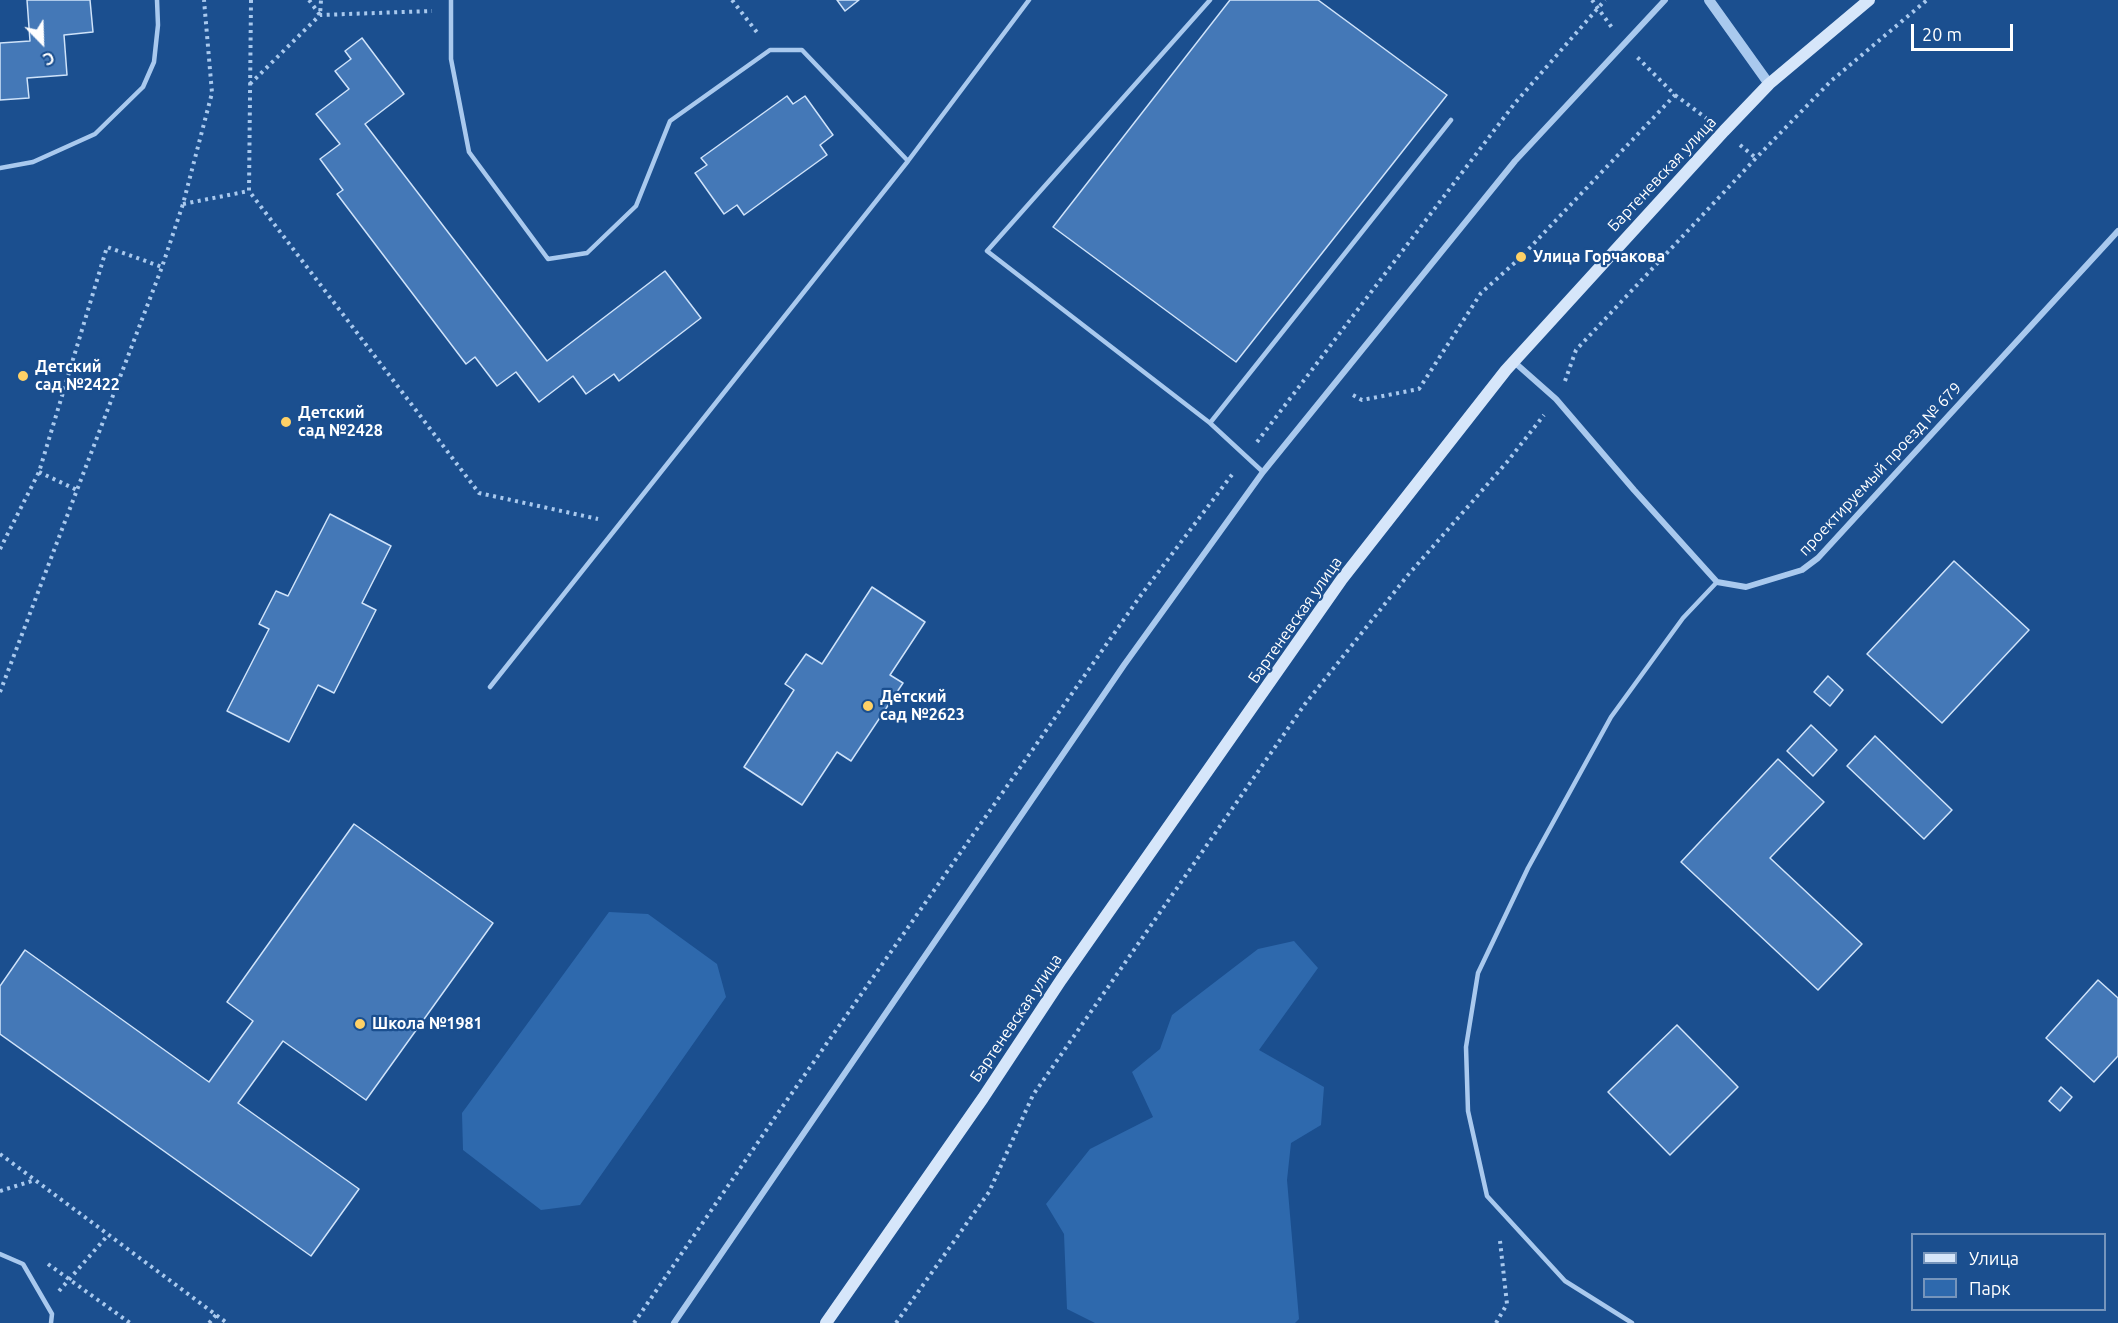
<!DOCTYPE html>
<meta charset="utf-8">
<style>
body{margin:0}
#map{position:relative;width:2118px;height:1323px;overflow:hidden;background:#1b4f8f;font-family:Ubuntu,sans-serif}
canvas{display:block}
.legend{position:absolute;left:1911px;top:1233px;width:195px;height:78px;box-sizing:border-box;background:#1b4f8f;border:2px solid #7695bc;margin:0;padding:8px 10px;list-style:none;font-size:18px;color:#fff}
.legend li{display:flex;align-items:center;gap:12px;height:30px}
.legend b{width:30px;border:2px solid #7695bc}
.north{position:absolute;left:12px;top:12px;width:60px;height:60px;-webkit-text-stroke:4px #1b4f8f;paint-order:stroke;rotate:157deg;font-size:16px;font-weight:700;line-height:24px;text-align:center;color:#fff}
.north::after{content:'';display:block;margin:auto;width:21px;height:27px;background:#fff;clip-path:polygon(50% 0,100% 100%,50% 72%,0 100%)}
.scale{position:absolute;left:1911px;top:24px;width:102px;height:27px;box-sizing:border-box;border:3px solid #fff;border-top:0;padding-left:8px;font-size:18px;line-height:21px;white-space:nowrap;color:#fff;-webkit-text-stroke:4px #1b4f8f;paint-order:stroke}
</style>
<div id="map">
<canvas width="2118" height="1323"></canvas>
<ul class="legend">
<li><b style="height:8px;background:#d6e6fa"></b>Улица</li>
<li><b style="height:16px;background:#2e69ad"></b>Парк</li>
</ul>
<div class="north">С</div>
<div class="scale">20 m</div>
</div>
<script>
const ctx = document.querySelector('canvas').getContext('2d');
ctx.lineJoin = 'round';
function paint(path, color) {
  ctx.fillStyle = color;
  ctx.fill(path, 'evenodd');
}
function toPath(rows) {
  const path = new Path2D();
  for (const r of rows) {
    path.moveTo(r[0], r[1]);
    for (let i = 2; i < r.length; i += 2) path.lineTo(r[i], r[i + 1]);
  }
  return path;
}
function trace(path, color, width, dash) {
  ctx.strokeStyle = color;
  ctx.lineWidth = width;
  ctx.lineCap = dash ? 'butt' : 'round';
  ctx.setLineDash(dash || []);
  ctx.stroke(path);
}
function drawText(font, color, halo, rows, align = 'center') {
  ctx.font = font + ' Ubuntu,sans-serif';
  ctx.lineWidth = 4.5;
  ctx.setLineDash([]);
  ctx.textBaseline = 'middle';
  ctx.strokeStyle = halo;
  ctx.fillStyle = color;
  for (const [text, x, y, turn = 0] of rows) {
    ctx.save();
    ctx.translate(x, y);
    ctx.rotate((+turn || 0) * Math.PI / 180);
    ctx.textAlign = isNaN(turn) ? turn : align;
    if (halo) ctx.strokeText(text, 0, 0);
    ctx.fillText(text, 0, 0);
    ctx.restore();
  }
}
const green = toPath([
 [609,912,648,914,717,964,726,997,580,1205,541,1210,463,1150,462,1113],
 [1294,941,1318,968,1259,1050,1324,1087,1321,1125,1291,1143,1287,1180,1299,1319,1295,1323,1095,1323,1067,1309,1064,1234,1046,1204,1090,1149,1153,1117,1132,1072,1160,1049,1172,1015,1258,949]
]);
const building = toPath([
 [27,0,90,0,93,32,64,35,67,75,27,78,29,98,0,100,0,43,30,41,27,0],
 [837,0,859,0,845,11,837,0],
 [1230,0,1318,0,1447,95,1236,362,1053,227,1230,0],
 [362,38,404,94,365,124,547,361,665,271,701,318,619,381,614,374,586,394,573,376,539,402,516,372,497,386,475,357,466,364,337,194,343,190,320,159,340,144,316,114,349,89,335,71,351,59,345,51,362,38],
 [787,96,793,104,805,96,833,135,820,145,827,155,744,215,737,205,724,214,695,173,707,165,701,158,787,96],
 [330,514,391,546,362,603,376,610,334,693,318,685,289,742,227,711,269,629,259,624,276,591,288,596,330,514],
 [1954,561,2029,630,1942,723,1867,654,1954,561],
 [872,587,925,622,890,675,903,683,851,761,837,752,802,805,744,767,794,690,785,684,806,654,822,664,872,587],
 [1828,676,1843,690,1830,706,1814,692,1828,676],
 [1811,725,1837,750,1813,776,1787,751,1811,725],
 [1875,736,1952,810,1924,839,1847,766,1875,736],
 [1778,759,1824,802,1770,858,1862,944,1818,990,1681,862,1778,759],
 [354,824,493,923,366,1100,283,1041,238,1103,359,1189,311,1256,0,1034,0,986,25,950,209,1082,253,1021,227,1002,354,824],
 [2098,980,2118,998,2118,1056,2094,1082,2046,1038,2098,980],
 [1677,1025,1738,1087,1670,1155,1608,1092,1677,1025],
 [2061,1087,2072,1097,2060,1111,2049,1101,2061,1087]
]);
const path = toPath([
 [251,0,249,191,479,493,598,519],
 [309,0,320,15,321,0],
 [732,0,759,35],
 [1592,0,1613,29],
 [250,84,320,15,432,11],
 [1675,95,1706,118],
 [1740,145,1756,158],
 [183,204,249,191],
 [1565,381,1576,350,1756,158,1831,81,1927,0],
 [1353,395,1362,400,1419,389,1481,293,1521,257,1675,95,1637,57],
 [1257,442,1515,103,1605,0],
 [39,472,77,490],
 [0,549,39,472,107,247,162,267],
 [0,692,162,267,183,204,212,93,204,0],
 [0,1154,227,1323],
 [0,1191,35,1180],
 [48,1264,130,1323],
 [59,1291,108,1235],
 [209,1323,216,1315],
 [634,1323,778,1113,1141,595,1234,472],
 [896,1323,989,1192,1033,1095,1305,704,1408,575,1507,462,1544,415],
 [1496,1323,1507,1304,1500,1241]
]);
const service = toPath([
 [451,0,451,59,469,152,548,259,587,253,636,206,670,121,770,50,802,50,908,161],
 [1210,0,987,251,1210,423,1451,120],
 [0,168,33,162,95,134,143,87,154,62,158,25,157,0],
 [1210,423,1263,472],
 [490,687,908,161,1029,0],
 [0,1254,23,1264,52,1314,51,1323],
 [1632,1323,1565,1281,1487,1196,1468,1111,1466,1047,1478,973,1528,868,1611,717,1683,618,1717,582]
]);
const minor = toPath([
 [1513,361,1556,399,1634,490,1717,582,1746,587,1802,570,1818,558,2118,231],
 [674,1323,1124,665,1263,472,1515,161,1665,0]
]);
const tertiary = toPath([
 [1709,0,1769,84]
]);
const secondary = toPath([
 [826,1323,983,1098,1061,980,1342,579,1506,370,1724,131,1769,84,1869,0]
]);
const markers = [
 [1521,257,6,"#ffd166"],
 [23,376,6,"#ffd166"],
 [286,422,6,"#ffd166"],
 [868,706,6,"#ffd166"],
 [360,1024,6,"#ffd166"]
];
const streetNames = [
 ["Бартеневская улица",1662,174,-47],
 ["проектируемый проезд № 679",1880,469,-47],
 ["Бартеневская улица",1295,620,-55],
 ["Бартеневская улица",1016,1018,-56]
];
const poiNames = [
 ["Улица Горчакова",1533,257],
 ["Детский",35,367],
 ["сад №2422",35,385],
 ["Детский",298,413],
 ["сад №2428",298,431],
 ["Детский",880,697],
 ["сад №2623",880,715],
 ["Школа №1981",372,1024]
];
paint(green, '#2e69ad');
paint(building, '#4478b7');
trace(building, '#cfe3fa', 1.5);
trace(path, '#a9c9ee', 4, [3, 4.5]);
trace(service, '#a9c9ee', 4.5);
trace(minor, '#a9c9ee', 6);
trace(tertiary, '#a9c9ee', 10);
trace(secondary, '#d6e6fa', 12);
for (const [x, y, r, color] of markers) {
  const dot = new Path2D();
  dot.arc(x, y, r, 0, 2 * Math.PI);
  ctx.fillStyle = color;
  ctx.fill(dot);
  trace(dot, '#1b4f8f', 2);
}
drawText('16px', '#fff', '#1b4f8f', streetNames);
drawText('bold 16px', '#fff', '#1b4f8f', poiNames, 'left');
</script>
